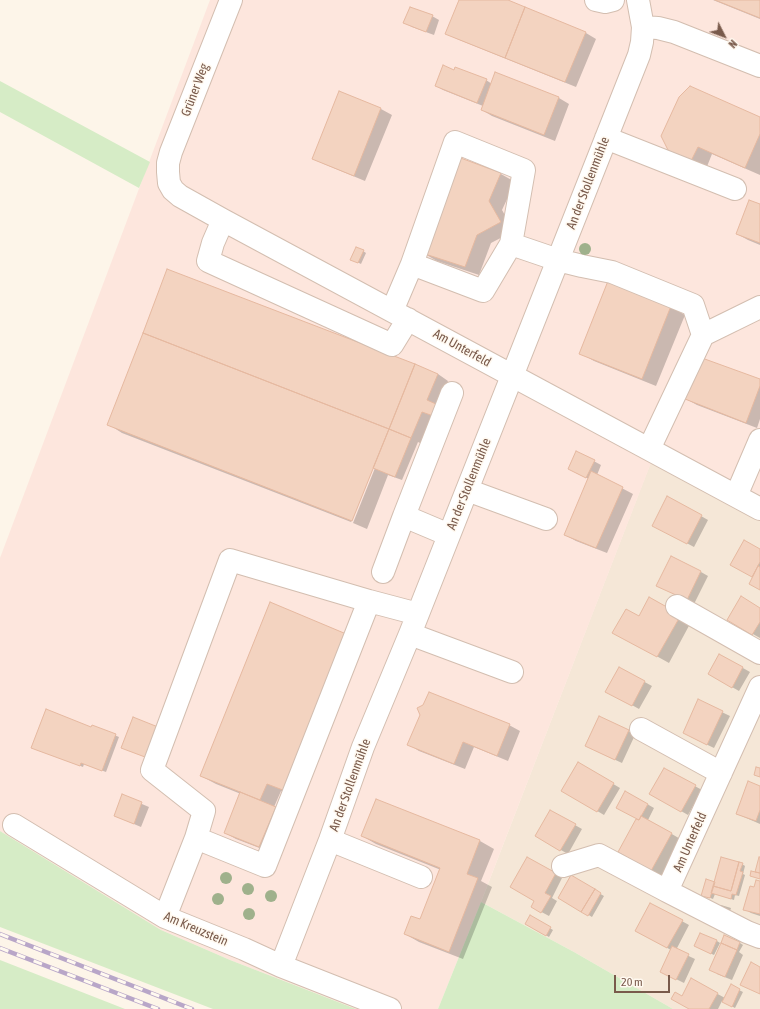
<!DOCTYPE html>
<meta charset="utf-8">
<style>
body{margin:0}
#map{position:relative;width:760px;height:1009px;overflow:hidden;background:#fdf5e9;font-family:"Asap Condensed",sans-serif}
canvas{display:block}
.north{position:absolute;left:704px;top:16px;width:40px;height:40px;-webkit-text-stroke:3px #fff9f0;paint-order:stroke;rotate:132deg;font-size:11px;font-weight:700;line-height:16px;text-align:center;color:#795a4b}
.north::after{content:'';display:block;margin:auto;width:14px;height:18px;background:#795a4b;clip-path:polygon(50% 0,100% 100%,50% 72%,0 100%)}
.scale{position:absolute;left:614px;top:975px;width:56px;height:18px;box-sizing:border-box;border:2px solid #795a4b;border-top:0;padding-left:5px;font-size:12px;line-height:14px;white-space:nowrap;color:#795a4b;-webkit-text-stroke:3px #fff9f0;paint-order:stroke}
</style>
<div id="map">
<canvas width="760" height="1009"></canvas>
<div class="north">N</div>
<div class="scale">20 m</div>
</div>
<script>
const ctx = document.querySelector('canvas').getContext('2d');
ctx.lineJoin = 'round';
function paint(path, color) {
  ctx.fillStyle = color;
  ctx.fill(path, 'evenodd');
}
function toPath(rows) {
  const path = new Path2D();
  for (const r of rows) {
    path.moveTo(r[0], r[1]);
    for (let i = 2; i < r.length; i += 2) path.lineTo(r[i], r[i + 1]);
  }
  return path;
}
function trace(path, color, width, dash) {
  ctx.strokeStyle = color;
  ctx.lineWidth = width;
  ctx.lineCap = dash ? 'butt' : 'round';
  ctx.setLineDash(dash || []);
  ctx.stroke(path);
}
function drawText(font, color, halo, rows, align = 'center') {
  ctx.font = font + ' "Asap Condensed",sans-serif';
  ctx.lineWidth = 3;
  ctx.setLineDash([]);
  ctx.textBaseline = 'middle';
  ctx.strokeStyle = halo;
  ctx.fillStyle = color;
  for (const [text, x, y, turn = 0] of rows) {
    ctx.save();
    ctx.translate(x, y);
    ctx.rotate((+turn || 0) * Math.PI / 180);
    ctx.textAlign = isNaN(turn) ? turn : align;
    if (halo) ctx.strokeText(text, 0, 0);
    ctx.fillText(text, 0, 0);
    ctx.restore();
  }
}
const residential = toPath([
 [651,462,760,520,760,1009,673,1009,574,952,481,902]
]);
const commercial = toPath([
 [210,0,760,0,760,520,651,463,481,902,438,1009,356,1009,230,960,161,930,0,831,0,558]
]);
const green = toPath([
 [0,81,150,162,139,188,0,112],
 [0,831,161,930,230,960,356,1009,213,1009,0,927],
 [481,902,574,952,673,1009,438,1009],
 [0,960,125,1009,0,1009]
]);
const shadow = toPath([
 [460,0,505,0,586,33,596,39,576,87,457,39,446,33],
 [713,0,760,0,760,19],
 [432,16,439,20,434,35,412,27,405,23],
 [496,73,559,98,569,104,555,141,492,116,482,110,483,106,443,90,436,86,486,80,492,84],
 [340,92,381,109,392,115,365,181,324,164,313,158],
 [760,118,760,175,712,154,706,169,684,159,662,136],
 [501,174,515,182,502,210,514,231,491,243,479,275,437,261,423,253],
 [760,205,760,245,748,240,737,234],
 [363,251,366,253,361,264,355,261],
 [671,307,685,315,656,386,594,361,580,353],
 [438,374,448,381,422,444,418,442,402,480,388,475,367,529,353,523,375,468,373,468,351,522,122,433,108,424],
 [760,380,760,419,757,428,697,405,686,399],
 [577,452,601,465,597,475,633,494,607,553,576,541,565,535,589,479,576,473],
 [701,516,708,520,694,547,660,529],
 [760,550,760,589,754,577,732,565],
 [701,572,708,576,694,604,665,589],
 [650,598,691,622,669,663,624,638,639,617],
 [760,609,760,638,728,620],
 [350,637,364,645,302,799,281,791,274,807,286,814,270,852,236,839,225,833,241,794,216,784,201,776],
 [720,655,750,672,739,691,709,674],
 [619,668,652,686,639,709,607,691],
 [699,701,730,716,714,748,691,737],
 [509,725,520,731,508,761,474,747,465,769,419,751,408,744],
 [93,726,119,737,106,772,84,764,83,767,36,749,92,728],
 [628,731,635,735,622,763,594,750],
 [578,763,620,788,604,815,562,790],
 [664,769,702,790,688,815,650,793],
 [760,787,760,824,737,814],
 [626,792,654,808,648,820,682,840,662,876,619,851,638,819],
 [123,796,149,807,141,827,115,816],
 [376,800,480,841,494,849,481,881,492,887,463,959,419,942,405,934,420,921,441,870,376,844,362,836],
 [550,811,582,829,568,854,536,836],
 [527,859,562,878,552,898,557,901,549,916,532,907,536,900],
 [742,864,745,866,743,874,745,875,739,896,735,895,734,900,715,894,713,899,702,895,715,883],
 [571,877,604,896,592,917,559,897],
 [760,882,760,916,751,913,744,909,755,888],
 [651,904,689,925,676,950,695,959,684,983,668,975,671,950,636,931],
 [721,905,731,908,729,914,719,911],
 [530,916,553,930,549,937,526,923],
 [717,941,720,943,714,955,699,948],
 [740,943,743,945,739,952,743,955,732,980,717,974],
 [692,980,725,998,731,986,743,992,735,1008,722,1001,718,1009,691,1009,682,997]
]);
const building = toPath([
 [459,0,508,0,525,7,505,58,445,34,459,0],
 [715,0,760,0,760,18,715,0],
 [410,7,433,15,426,32,403,23,410,7],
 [525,7,586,32,565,82,505,58,525,7],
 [443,65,454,70,455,67,487,79,477,103,435,86,443,65],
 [495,72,559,97,544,135,481,110,495,72],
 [690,86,760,117,760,134,745,168,698,147,691,161,669,152,661,136,679,97,690,86],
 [339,91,381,108,354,176,312,159,339,91],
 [458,157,501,173,489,201,501,222,477,235,465,267,422,253,458,157],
 [749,200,760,204,760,243,736,234,749,200],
 [356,247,364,250,358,263,350,260,356,247],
 [167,269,415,364,389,429,143,333,167,269],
 [608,281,671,306,642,379,579,354,608,281],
 [143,333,389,429,352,521,107,425,143,333],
 [702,358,760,379,760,386,746,423,685,399,702,358],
 [415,364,438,374,427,400,436,404,436,417,422,412,411,438,389,429,415,364],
 [389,429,411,438,395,477,373,468,389,429],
 [576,451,595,460,586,478,568,469,576,451],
 [591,471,623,487,596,548,564,535,591,471],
 [667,496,702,515,687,544,652,526,667,496],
 [744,540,760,549,760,562,752,577,730,565,744,540],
 [671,556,701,571,687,600,656,586,671,556],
 [758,566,760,567,760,590,749,584,758,566],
 [741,596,760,608,760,622,752,635,727,620,741,596],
 [649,597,681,615,657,657,612,633,626,609,639,616,649,597],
 [270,602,351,636,288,792,267,784,260,800,200,776,270,602],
 [719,654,743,667,732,688,708,674,719,654],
 [619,667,645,681,632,706,605,692,619,667],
 [429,692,510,724,497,756,463,742,454,764,407,745,420,715,417,708,423,705,429,692],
 [698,699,723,711,707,745,683,733,698,699],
 [46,709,91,727,92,725,116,734,102,771,81,763,80,766,31,748,46,709],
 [599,716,629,730,615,760,585,746,599,716],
 [133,717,158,727,145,757,121,748,133,717],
 [578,762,614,783,597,812,561,791,578,762],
 [756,767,760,768,760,777,754,775,756,767],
 [664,768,696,785,681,812,649,794,664,768],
 [748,781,760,786,760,810,756,821,736,814,748,781],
 [625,791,648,804,639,820,616,808,625,791],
 [240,792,276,807,259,847,224,833,240,792],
 [122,794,142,802,134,824,114,816,122,794],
 [376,799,480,840,467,874,478,878,449,952,404,934,411,916,420,919,440,868,361,836,376,799],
 [550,810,576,824,560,851,535,836,550,810],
 [641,816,672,833,651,871,618,852,636,819,639,820,641,816],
 [527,857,556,873,545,893,551,896,541,913,531,907,534,901,510,887,527,857],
 [721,857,739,862,731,891,713,886,721,857],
 [759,857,760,857,760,873,755,872,759,857],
 [739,862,743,863,740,871,743,872,736,895,732,894,731,899,711,893,713,886,731,891,739,862],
 [751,871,760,873,760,879,750,876,751,871],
 [571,875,595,889,581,912,558,898,571,875],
 [706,879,715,882,710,898,701,896,706,879],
 [756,880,760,881,760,914,743,910,750,886,754,887,756,880],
 [595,889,601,893,588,916,581,912,595,889],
 [650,903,683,920,667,948,635,931,650,903],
 [530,915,551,927,546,936,525,924,530,915],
 [700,933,717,940,711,954,694,946,700,933],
 [724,935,740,942,737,950,721,943,724,935],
 [721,943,737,950,725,977,709,970,721,943],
 [672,946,689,954,676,980,660,972,672,946],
 [751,962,760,967,760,994,740,985,751,962],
 [691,978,718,993,709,1009,689,1009,671,999,675,992,682,996,691,978],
 [731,984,740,989,732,1007,722,1002,731,984]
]);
const minor = toPath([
 [231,0,171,152,168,163,168,172,169,183,173,190,180,196,223,220,760,509],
 [596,0,605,2,613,0],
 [643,27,658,28,674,32,760,66],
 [606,138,735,189],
 [223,220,213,243,208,261,392,345,408,319],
 [511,244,524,170,455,142,412,264,483,291,511,244,558,260,582,266,612,272,693,305,703,335,649,449],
 [392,311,412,264],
 [703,335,760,307],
 [467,490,546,519],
 [736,496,760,440],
 [449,535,404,516,452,393],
 [383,572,404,516],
 [369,601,265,866,196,838,204,811,152,770,230,560,369,601,418,614],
 [677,606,760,653],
 [410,634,512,672],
 [641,729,721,773],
 [14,825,165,917,244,949,281,966,390,1009],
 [330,840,421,877],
 [563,866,599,855,667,891,760,687],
 [667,891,747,932,760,937],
 [165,917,196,838],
 [281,966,330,840,363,747,410,634,639,55,642,42,643,27,638,0]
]);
const rail = toPath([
 [0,934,192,1009],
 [0,948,158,1009]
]);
const trees = [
 [585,249],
 [226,878],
 [248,889],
 [271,896],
 [218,899],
 [249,914]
];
const streetNames = [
 ["Grüner Weg",195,90,-69],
 ["An der Stollenmühle",588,183,-69],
 ["Am Unterfeld",462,348,29],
 ["An der Stollenmühle",469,484,-68],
 ["An der Stollenmühle",350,785,-70],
 ["Am Unterfeld",690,842,-66],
 ["Am Kreuzstein",196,929,23]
];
paint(residential, '#f5e7d7');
paint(commercial, '#fde6dd');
paint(green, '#d6ecc6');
paint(shadow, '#0003');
paint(building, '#f3d3c0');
trace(building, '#e6b9a0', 1);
trace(minor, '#d3beb0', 24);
trace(minor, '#fff', 22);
trace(rail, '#b8a6c8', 4.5);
trace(rail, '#fff9f0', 3, [9]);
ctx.fillStyle = '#9fb18c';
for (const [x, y] of trees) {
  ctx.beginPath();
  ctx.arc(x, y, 6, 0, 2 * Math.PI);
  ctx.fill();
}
drawText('13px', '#795a4b', '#fff9f0', streetNames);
</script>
